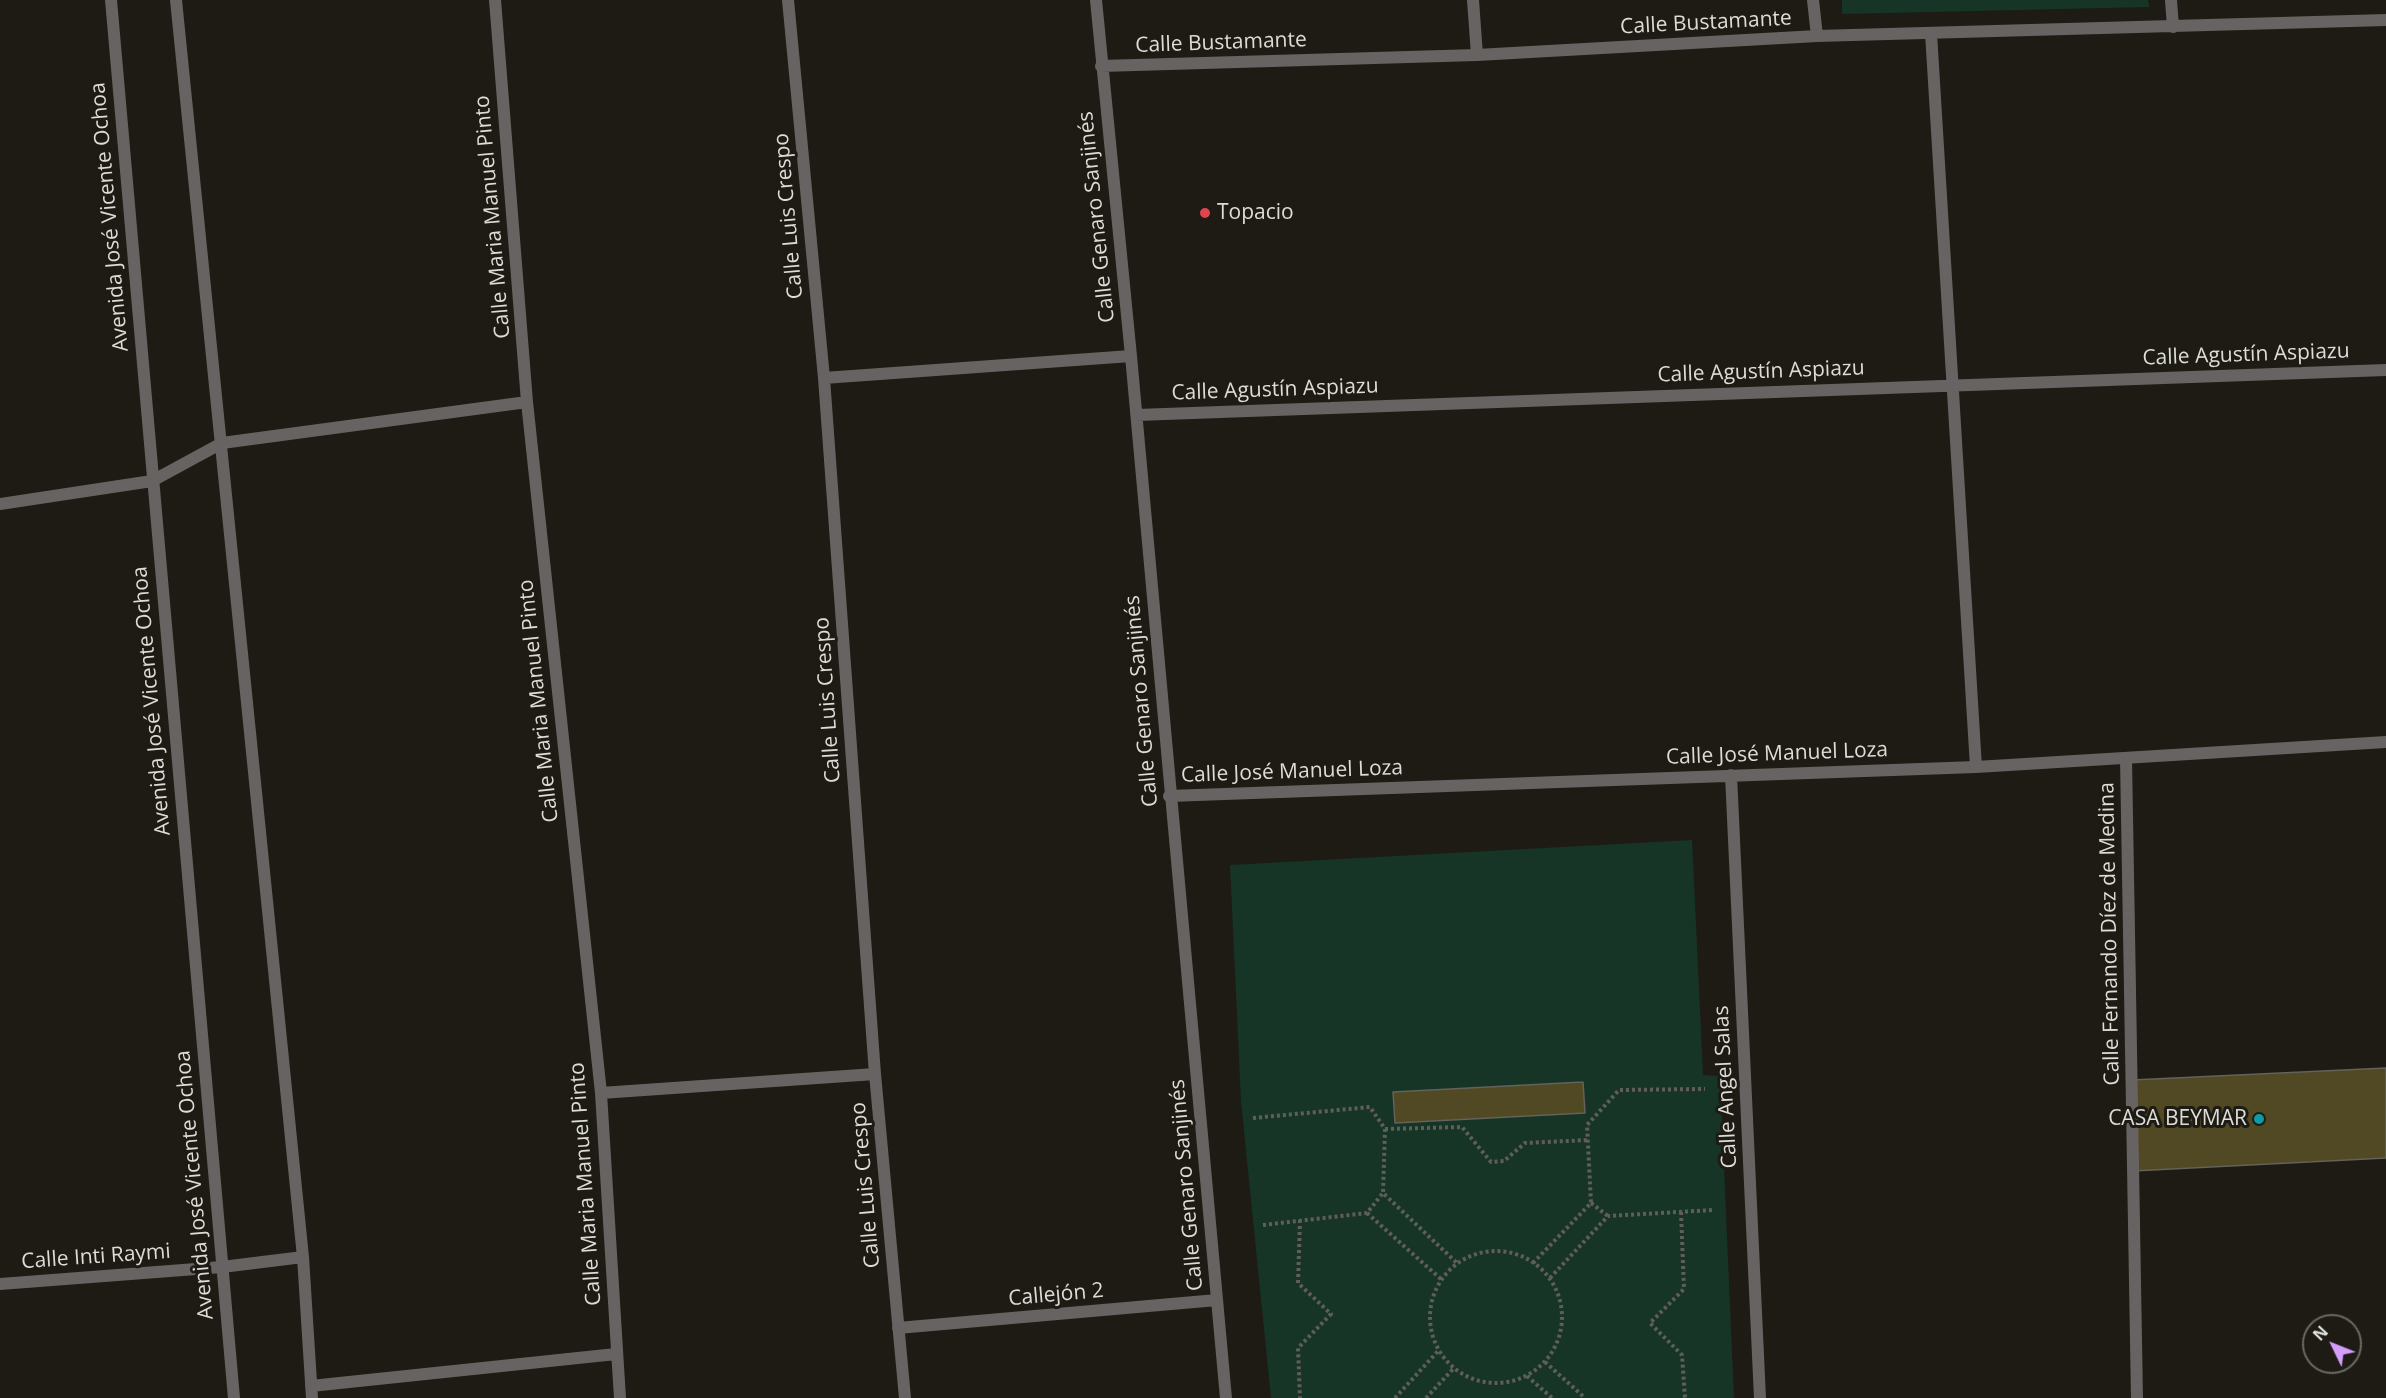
<!DOCTYPE html>
<meta charset="utf-8">
<style>
body{margin:0}
#map{position:relative;width:2386px;height:1398px;overflow:hidden;background:#1d1b14;font-family:"Open Sans",sans-serif}
canvas{display:block}
.north{position:absolute;left:2302px;top:1314px;width:60px;height:60px;box-sizing:border-box;background:#1d1b14;border:2px solid #6a6862;border-radius:50%;rotate:313deg;font-size:16px;font-weight:700;line-height:24px;text-align:center;color:#dddcd7}
.north::after{content:'';display:block;margin:auto;width:21px;height:27px;background:#d49cfb;clip-path:polygon(50% 0,100% 100%,50% 72%,0 100%)}
</style>
<div id="map">
<canvas width="2386" height="1398"></canvas>
<div class="north">N</div>
</div>
<script>
const ctx = document.querySelector('canvas').getContext('2d');
ctx.lineJoin = 'round';
function paint(path, color) {
  ctx.fillStyle = color;
  ctx.fill(path, 'evenodd');
}
function toPath(rows) {
  const path = new Path2D();
  for (const r of rows) {
    if (r.length === 3) {
      path.moveTo(r[0] + r[2], r[1]);
      path.arc(r[0], r[1], r[2], 0, 2 * Math.PI);
      continue;
    }
    path.moveTo(r[0], r[1]);
    for (let i = 2; i < r.length; i += 2) path.lineTo(r[i], r[i + 1]);
  }
  return path;
}
function trace(path, color, width, dash) {
  ctx.strokeStyle = color;
  ctx.lineWidth = width;
  ctx.lineCap = dash ? 'butt' : 'round';
  ctx.setLineDash(dash || []);
  ctx.stroke(path);
}
function drawText(font, color, halo, rows, align = 'center') {
  ctx.font = font + ' "Open Sans",sans-serif';
  ctx.lineWidth = 6;
  ctx.setLineDash([]);
  ctx.textBaseline = 'middle';
  ctx.strokeStyle = halo;
  ctx.fillStyle = color;
  for (const [text, x, y, turn = 0] of rows) {
    ctx.save();
    ctx.translate(x, y);
    ctx.rotate((+turn || 0) * Math.PI / 180);
    ctx.textAlign = isNaN(turn) ? turn : align;
    if (halo) ctx.strokeText(text, 0, 0);
    ctx.fillText(text, 0, 0);
    ctx.restore();
  }
}
const green = toPath([
 [1842,0,2148,0,2149,7,1842,14],
 [1692,840,1703,1075,1720,1076,1734,1398,1271,1398,1241,1101,1230,865]
]);
const building = toPath([
 [2386,1068,2386,1158,2133,1171,2132,1080,2386,1068],
 [1583,1082,1585,1113,1395,1123,1393,1092,1583,1082]
]);
const path = toPath([
 [1253,1118,1370,1107,1385,1129,1383,1193,1458,1264],
 [1385,1129,1462,1127,1491,1162,1504,1161,1525,1143,1588,1140],
 [1591,1203,1608,1216],
 [1681,1212,1684,1289,1650,1323,1682,1355,1685,1398],
 [1367,1213,1442,1280],
 [1300,1220,1298,1283,1331,1314,1298,1348,1300,1398],
 [1263,1225,1367,1213,1383,1193],
 [1496,1317,66],
 [1533,1263,1591,1203,1587,1125,1619,1090,1705,1089],
 [1550,1278,1608,1216,1713,1210],
 [1545,1362,1585,1398],
 [1527,1376,1552,1398],
 [1395,1398,1439,1350],
 [1426,1398,1454,1368]
]);
const minor = toPath([
 [111,0,234,1398],
 [176,0,303,1257,312,1398],
 [495,0,527,402,601,1093,620,1398],
 [788,0,824,378,875,1074,905,1398],
 [1096,0,1131,356,1226,1398],
 [1473,0,1477,55],
 [1813,0,1817,36],
 [2171,0,2173,27],
 [1931,33,1976,767],
 [1101,66,1477,55,1817,36,2386,20],
 [824,378,1131,356],
 [1137,415,2386,370],
 [0,504,152,481,222,443,527,402],
 [2126,758,2137,1398],
 [1731,775,1760,1398],
 [1169,796,1976,767,2386,742],
 [601,1093,875,1074],
 [0,1284,222,1267,303,1257],
 [898,1328,1217,1300],
 [311,1386,616,1354]
]);
const markers = [
 [1205,213,6,"#e0444e"],
 [2259,1119,6,"#0f9aa8"]
];
const streetNames = [
 ["Calle Bustamante",1706,23,-3],
 ["Calle Bustamante",1221,43,-2],
 ["Calle Luis Crespo",789,216,-95],
 ["Avenida José Vicente Ochoa",110,217,-95],
 ["Calle Maria Manuel Pinto",493,217,-95],
 ["Calle Genaro Sanjinés",1097,217,-96],
 ["Calle Agustín Aspiazu",2246,355,-2],
 ["Calle Agustín Aspiazu",1761,372,-2],
 ["Calle Agustín Aspiazu",1275,390,-2],
 ["Calle Luis Crespo",828,700,-94],
 ["Avenida José Vicente Ochoa",152,701,-95],
 ["Calle Maria Manuel Pinto",539,701,-96],
 ["Calle Genaro Sanjinés",1142,701,-95],
 ["Calle José Manuel Loza",1777,754,-2],
 ["Calle José Manuel Loza",1292,772,-2],
 ["Calle Fernando Díez de Medina",2110,934,-91],
 ["Calle Angel Salas",1726,1087,-93],
 ["Calle Maria Manuel Pinto",586,1184,-94],
 ["Avenida José Vicente Ochoa",195,1185,-95],
 ["Calle Luis Crespo",866,1185,-95],
 ["Calle Genaro Sanjinés",1187,1185,-95],
 ["Calle Inti Raymi",96,1257,-4],
 ["Callejón 2",1056,1295,-5]
];
const poiNames = [
 ["Topacio",1217,213],
 ["CASA BEYMAR",2247,1119,"right"]
];
paint(green, '#173527');
paint(building, '#504924');
trace(building, '#646259', 1.5);
trace(path, '#605e58', 4, [3, 3]);
trace(minor, '#686363', 12);
for (const [x, y, r, color] of markers) {
  const dot = new Path2D();
  dot.arc(x, y, r, 0, 2 * Math.PI);
  ctx.fillStyle = color;
  ctx.fill(dot);
  trace(dot, '#1d1b14', 2);
}
drawText('21px', '#dddcd7', '#1d1b14', streetNames);
drawText('21px', '#dddcd7', '#1d1b14', poiNames, 'left');
</script>
